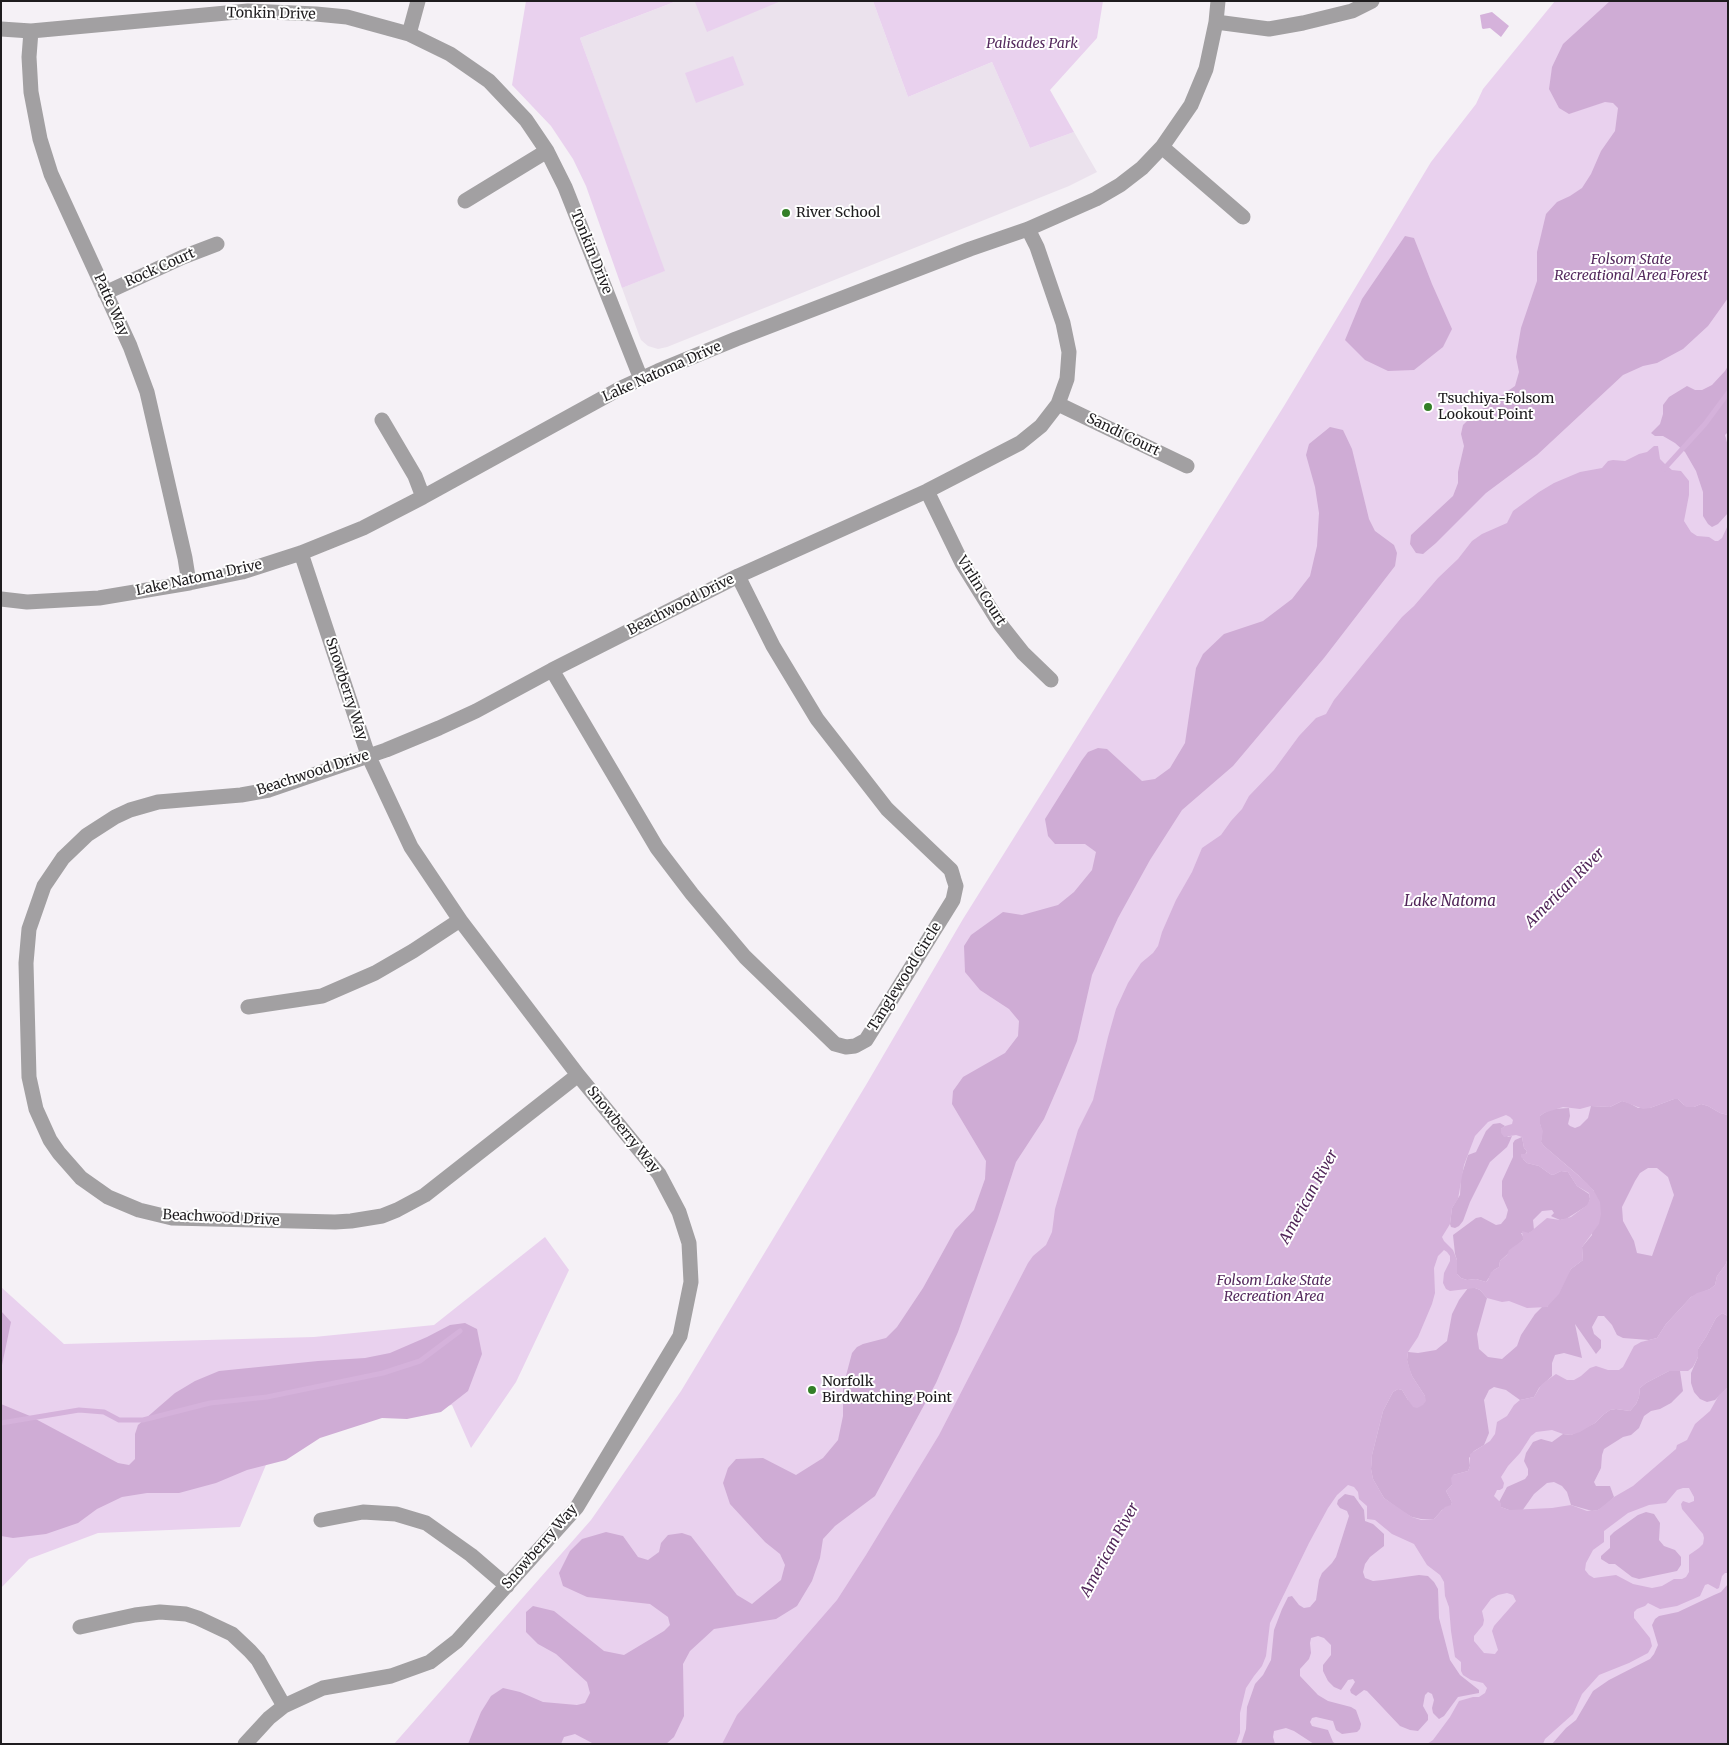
<!DOCTYPE html>
<style>
body{margin:0}
#map{position:relative;width:1729px;height:1745px;overflow:hidden;background:#f5f1f6;font-family:Merriweather,serif}
canvas{display:block}
.frame{position:absolute;inset:0;border:2px solid #1e1c1e;pointer-events:none}
</style>
<div id="map">
<canvas width="1729" height="1745"></canvas>
<div class="frame"></div>
</div>
<script>
const ctx = document.querySelector('canvas').getContext('2d');
ctx.lineJoin = 'round';
function paint(path, color) {
  ctx.fillStyle = color;
  ctx.fill(path, 'evenodd');
}
function toPath(rows) {
  const path = new Path2D();
  for (const r of rows) {
    path.moveTo(r[0], r[1]);
    for (let i = 2; i < r.length; i += 2) path.lineTo(r[i], r[i + 1]);
  }
  return path;
}
function trace(path, color, width, dash) {
  ctx.strokeStyle = color;
  ctx.lineWidth = width;
  ctx.lineCap = dash ? 'butt' : 'round';
  ctx.setLineDash(dash || []);
  ctx.stroke(path);
}
function drawText(font, color, halo, rows, align = 'center') {
  ctx.font = font + ' Merriweather,serif';
  ctx.lineWidth = 4;
  ctx.setLineDash([]);
  ctx.textBaseline = 'middle';
  ctx.strokeStyle = halo;
  ctx.fillStyle = color;
  for (const [text, x, y, turn = 0] of rows) {
    ctx.save();
    ctx.translate(x, y);
    ctx.rotate((+turn || 0) * Math.PI / 180);
    ctx.textAlign = isNaN(turn) ? turn : align;
    if (halo) ctx.strokeText(text, 0, 0);
    ctx.fillText(text, 0, 0);
    ctx.restore();
  }
}
const built = toPath([
 [677,1,873,1,908,97,992,62,1030,148,1074,132,1097,172,1069,186,667,347,658,349,648,346,641,340,639,335,622,288,664,271,580,38]
]);
const green = toPath([
 [526,1,677,1,580,38,665,271,622,288,586,186,573,159,551,126,512,85],
 [697,1,781,1,707,32,695,2],
 [873,1,1103,1,1097,38,1050,90,1074,132,1030,148,992,62,908,97],
 [1555,1,1728,1,1728,1744,394,1744,591,1520,681,1391,866,1085,963,919,1284,406,1431,162,1476,104,1483,89],
 [733,56,744,85,696,103,685,73],
 [545,1237,569,1270,516,1382,471,1448,452,1405,333,1422,273,1448,240,1527,98,1533,29,1559,1,1588,1,1287,64,1344,314,1337,434,1325]
]);
const forest = toPath([
 [1610,1,1728,1,1728,298,1708,326,1683,349,1657,363,1643,366,1623,375,1537,455,1486,493,1436,543,1423,554,1416,553,1410,544,1411,535,1453,496,1458,483,1458,472,1464,446,1461,434,1463,425,1472,416,1515,386,1519,372,1516,357,1521,328,1537,281,1537,252,1546,214,1557,202,1570,196,1582,188,1591,174,1601,151,1615,131,1618,108,1613,103,1605,102,1569,114,1559,108,1549,89,1552,67,1563,44],
 [1405,236,1414,238,1432,284,1452,329,1443,347,1414,370,1388,371,1365,360,1345,340,1362,299],
 [1728,366,1728,432,1725,435,1728,446,1728,513,1718,524,1712,527,1708,524,1703,516,1703,492,1696,471,1685,452,1675,443,1663,436,1655,436,1651,433,1660,424,1663,414,1663,405,1669,397,1687,386,1695,390,1702,390,1712,385,1725,371],
 [1330,427,1343,430,1352,449,1369,519,1375,531,1394,545,1397,553,1395,566,1324,658,1233,766,1182,810,1150,860,1118,918,1092,975,1077,1041,1063,1075,1044,1119,1016,1162,997,1221,958,1332,936,1383,875,1496,835,1526,823,1539,820,1558,812,1581,797,1606,776,1619,714,1629,690,1651,683,1664,684,1716,674,1737,666,1744,594,1744,575,1734,564,1737,561,1744,468,1744,481,1712,491,1696,503,1688,520,1692,543,1702,577,1705,585,1703,590,1693,587,1682,556,1654,538,1644,526,1632,526,1612,533,1606,554,1611,604,1651,624,1655,664,1631,670,1625,668,1617,650,1604,587,1597,563,1586,559,1573,570,1551,582,1539,606,1532,623,1536,638,1557,648,1560,659,1552,661,1543,668,1535,682,1533,691,1536,737,1595,752,1604,781,1580,785,1565,780,1554,765,1542,730,1504,723,1483,728,1468,736,1459,763,1458,796,1475,823,1458,838,1440,843,1416,843,1387,852,1353,857,1347,863,1344,886,1338,897,1327,923,1288,955,1230,974,1210,985,1179,986,1161,952,1104,953,1091,963,1077,1005,1053,1018,1036,1019,1021,1009,1009,980,990,965,972,964,946,971,935,1003,912,1022,915,1058,905,1074,892,1092,870,1096,852,1085,844,1055,844,1048,836,1045,819,1082,760,1088,752,1098,748,1107,749,1142,781,1155,779,1170,768,1185,743,1196,668,1203,654,1224,634,1263,621,1292,599,1310,576,1317,546,1319,513,1315,487,1306,455,1309,444],
 [1674,1099,1678,1099,1684,1105,1694,1107,1701,1104,1708,1106,1720,1113,1728,1115,1728,1257,1726,1264,1717,1276,1715,1285,1710,1289,1691,1297,1666,1324,1657,1338,1649,1340,1623,1338,1617,1335,1612,1325,1604,1316,1598,1316,1592,1327,1594,1334,1601,1340,1601,1348,1596,1354,1575,1324,1582,1358,1564,1353,1555,1355,1552,1363,1552,1376,1539,1388,1534,1397,1520,1400,1506,1390,1494,1387,1489,1390,1484,1400,1489,1433,1484,1445,1474,1451,1469,1458,1470,1466,1468,1471,1453,1475,1452,1485,1446,1491,1452,1502,1451,1506,1442,1510,1434,1519,1421,1519,1412,1517,1403,1512,1384,1498,1373,1479,1371,1469,1372,1455,1383,1411,1393,1392,1398,1389,1402,1390,1408,1400,1425,1396,1412,1376,1409,1368,1407,1360,1408,1352,1418,1353,1436,1350,1447,1341,1452,1314,1459,1300,1468,1288,1475,1288,1480,1290,1487,1298,1477,1334,1479,1349,1488,1357,1502,1359,1517,1346,1521,1335,1535,1314,1542,1307,1547,1307,1571,1269,1583,1260,1582,1247,1592,1235,1594,1191,1578,1175,1544,1146,1541,1142,1542,1131,1540,1124,1540,1116,1544,1113,1552,1109,1569,1108,1570,1116,1568,1124,1570,1126,1575,1128,1580,1126,1588,1118,1591,1106,1610,1107,1622,1101,1629,1103,1638,1108,1650,1108],
 [1648,1168,1657,1168,1668,1177,1674,1195,1652,1256,1637,1253,1634,1241,1623,1221,1622,1207,1635,1181,1640,1173],
 [1500,1123,1505,1126,1501,1129,1508,1137,1512,1136,1509,1143,1507,1147,1490,1162,1470,1202,1463,1221,1459,1226,1455,1228,1451,1227,1450,1224,1452,1208,1460,1195,1461,1177,1468,1155,1476,1152,1486,1131,1493,1124],
 [1522,1137,1524,1148,1527,1151,1523,1159,1527,1163,1539,1166,1550,1174,1553,1175,1561,1171,1568,1172,1577,1186,1589,1194,1590,1199,1588,1205,1566,1219,1560,1220,1553,1217,1551,1216,1554,1213,1552,1210,1542,1211,1533,1220,1534,1230,1529,1233,1521,1233,1524,1238,1523,1240,1500,1261,1499,1267,1494,1270,1486,1282,1476,1279,1467,1280,1461,1278,1457,1274,1457,1260,1455,1254,1453,1235,1476,1218,1481,1217,1496,1225,1501,1224,1506,1218,1508,1210,1502,1196,1502,1181,1513,1157,1513,1143,1515,1140],
 [1,1311,11,1322,1,1370],
 [1722,1313,1728,1316,1728,1387,1715,1400,1707,1402,1700,1399,1694,1392,1691,1383,1691,1373,1698,1357,1698,1349,1706,1337,1716,1318],
 [465,1323,477,1329,482,1354,468,1391,441,1412,407,1419,382,1418,320,1438,286,1460,247,1470,216,1483,179,1493,147,1493,122,1497,97,1509,78,1523,46,1534,13,1538,1,1536,1,1404,30,1416,118,1463,129,1465,135,1459,135,1434,138,1425,175,1393,195,1381,219,1371,318,1361,365,1358,390,1353,427,1337,450,1325],
 [1669,1371,1680,1371,1683,1391,1671,1403,1660,1409,1651,1411,1644,1416,1639,1428,1631,1435,1623,1437,1604,1449,1602,1455,1601,1468,1594,1482,1596,1486,1610,1486,1614,1497,1605,1506,1598,1510,1592,1511,1571,1505,1567,1492,1562,1486,1554,1482,1547,1483,1534,1494,1522,1511,1509,1510,1501,1507,1499,1502,1507,1487,1525,1479,1528,1475,1528,1469,1524,1461,1526,1453,1533,1442,1541,1439,1552,1442,1563,1434,1571,1435,1595,1423,1603,1415,1610,1410,1616,1409,1630,1411,1636,1404,1639,1397,1640,1388,1646,1383],
 [1345,1494,1354,1496,1364,1510,1365,1521,1373,1524,1384,1534,1384,1546,1370,1557,1365,1564,1363,1572,1365,1578,1373,1581,1383,1580,1419,1575,1428,1576,1434,1582,1438,1589,1439,1618,1450,1660,1460,1675,1479,1690,1479,1693,1458,1697,1444,1716,1439,1719,1433,1713,1432,1708,1434,1700,1432,1694,1428,1692,1425,1695,1423,1706,1428,1715,1428,1720,1418,1731,1410,1730,1400,1726,1367,1691,1364,1690,1356,1696,1351,1693,1350,1690,1355,1682,1353,1679,1348,1680,1341,1690,1334,1687,1328,1681,1323,1671,1323,1665,1331,1655,1331,1645,1324,1638,1318,1636,1311,1638,1310,1643,1311,1653,1309,1659,1300,1669,1300,1676,1318,1695,1328,1701,1351,1707,1356,1710,1361,1724,1360,1729,1357,1732,1342,1734,1336,1730,1333,1721,1316,1717,1312,1718,1310,1722,1312,1726,1328,1730,1333,1742,1336,1744,1314,1744,1294,1731,1286,1728,1274,1731,1273,1737,1275,1744,1241,1744,1246,1729,1247,1707,1255,1684,1263,1675,1271,1660,1274,1630,1282,1609,1288,1597,1292,1596,1299,1605,1304,1608,1310,1607,1316,1600,1319,1580,1322,1573,1332,1563,1336,1557,1349,1516,1347,1511,1340,1508,1337,1504,1338,1500],
 [1646,1512,1654,1514,1660,1523,1659,1540,1664,1546,1675,1550,1681,1557,1681,1565,1677,1571,1639,1579,1632,1577,1615,1564,1609,1564,1601,1559,1601,1556,1610,1548,1610,1536,1614,1532,1638,1515],
 [1728,1584,1728,1744,1552,1744,1566,1728,1576,1720,1593,1691,1609,1680,1650,1659,1654,1654,1658,1645,1652,1625,1655,1619,1659,1616,1678,1612,1714,1595,1721,1592]
]);
const water = toPath([
 [1492,12,1509,26,1501,37,1490,28,1483,29,1482,28,1480,15],
 [1654,446,1658,446,1660,459,1666,465,1672,470,1681,471,1689,481,1689,495,1684,521,1691,532,1697,536,1709,537,1715,541,1718,541,1722,538,1728,525,1728,1115,1720,1113,1708,1106,1701,1104,1694,1107,1686,1107,1678,1099,1674,1099,1650,1108,1643,1109,1622,1101,1610,1107,1591,1106,1580,1109,1563,1107,1544,1113,1540,1116,1540,1124,1543,1131,1541,1142,1544,1146,1587,1183,1594,1191,1600,1202,1601,1214,1599,1224,1582,1247,1583,1260,1571,1269,1559,1294,1547,1307,1527,1308,1509,1301,1502,1302,1487,1298,1480,1290,1475,1288,1450,1291,1446,1289,1443,1283,1444,1273,1450,1261,1450,1256,1447,1252,1444,1250,1438,1256,1434,1268,1435,1293,1432,1304,1418,1337,1408,1352,1407,1360,1412,1376,1425,1396,1426,1401,1423,1405,1417,1408,1413,1407,1408,1400,1402,1390,1398,1389,1393,1392,1383,1411,1372,1455,1371,1469,1373,1479,1384,1498,1412,1517,1421,1520,1434,1519,1445,1507,1451,1505,1452,1502,1446,1491,1452,1485,1451,1478,1453,1475,1468,1471,1470,1466,1470,1454,1490,1441,1495,1434,1497,1422,1507,1416,1514,1405,1520,1400,1534,1397,1542,1384,1556,1374,1567,1380,1574,1380,1581,1376,1590,1368,1596,1366,1608,1370,1619,1370,1623,1367,1634,1346,1641,1342,1657,1338,1666,1324,1691,1297,1697,1293,1710,1289,1715,1285,1717,1276,1726,1264,1728,1257,1728,1316,1722,1313,1716,1318,1706,1337,1698,1349,1698,1357,1693,1367,1688,1371,1669,1371,1646,1383,1640,1388,1639,1397,1636,1404,1630,1411,1616,1409,1610,1410,1603,1415,1595,1423,1580,1432,1571,1435,1563,1434,1552,1430,1536,1432,1531,1436,1520,1453,1508,1466,1501,1477,1504,1483,1503,1488,1500,1490,1497,1490,1494,1496,1501,1503,1501,1507,1509,1510,1552,1508,1571,1505,1587,1511,1598,1510,1614,1497,1633,1486,1676,1449,1677,1445,1687,1440,1695,1424,1710,1411,1719,1395,1728,1387,1728,1573,1725,1573,1722,1576,1719,1588,1717,1589,1708,1584,1705,1585,1700,1596,1677,1606,1660,1609,1648,1603,1645,1606,1637,1609,1634,1612,1634,1618,1650,1638,1652,1646,1648,1653,1629,1663,1599,1675,1582,1694,1573,1714,1545,1739,1543,1744,1427,1744,1433,1740,1450,1717,1459,1701,1473,1697,1479,1697,1485,1693,1487,1688,1483,1683,1471,1680,1463,1675,1461,1671,1461,1662,1455,1657,1451,1631,1449,1607,1445,1596,1444,1582,1440,1575,1427,1565,1414,1544,1392,1534,1375,1520,1367,1519,1367,1506,1359,1499,1358,1492,1354,1487,1348,1485,1337,1495,1328,1508,1309,1543,1270,1623,1266,1656,1262,1666,1254,1676,1246,1688,1240,1713,1240,1733,1236,1744,722,1744,737,1715,837,1600,866,1555,939,1435,1028,1263,1033,1256,1046,1245,1052,1232,1055,1209,1078,1130,1093,1100,1108,1037,1116,1009,1128,983,1141,963,1153,953,1158,946,1162,932,1176,900,1192,872,1202,848,1221,835,1231,821,1242,809,1249,796,1274,770,1299,736,1316,718,1326,714,1334,700,1369,657,1402,617,1414,606,1438,578,1458,559,1472,541,1482,534,1507,523,1513,511,1539,492,1554,483,1580,472,1602,468,1608,461,1613,460,1625,461,1639,454,1647,452],
 [1506,1115,1510,1117,1513,1120,1512,1124,1505,1126,1501,1129,1501,1133,1504,1137,1516,1135,1522,1137,1524,1148,1527,1151,1526,1154,1521,1154,1521,1157,1527,1163,1539,1166,1550,1174,1553,1175,1561,1171,1568,1172,1577,1186,1589,1193,1590,1199,1587,1205,1571,1217,1560,1220,1547,1218,1529,1233,1522,1231,1523,1240,1509,1250,1507,1255,1500,1261,1499,1267,1491,1272,1488,1280,1486,1282,1476,1279,1467,1280,1461,1278,1457,1274,1457,1260,1453,1250,1444,1241,1442,1237,1450,1224,1452,1208,1458,1199,1464,1165,1475,1136,1488,1122],
 [1683,1488,1689,1488,1694,1497,1694,1501,1689,1503,1683,1501,1681,1504,1682,1509,1703,1534,1704,1538,1703,1544,1699,1548,1689,1555,1689,1572,1686,1577,1682,1579,1674,1579,1662,1586,1652,1588,1633,1584,1616,1575,1594,1578,1589,1575,1585,1570,1586,1563,1593,1550,1604,1542,1604,1531,1628,1513,1649,1505,1666,1503,1677,1490],
 [1507,1593,1513,1595,1516,1601,1494,1626,1492,1631,1498,1650,1495,1654,1484,1653,1474,1641,1474,1636,1483,1625,1484,1620,1482,1611,1491,1599,1498,1595]
]);
const stream = toPath([
 [1664,469,1705,424,1728,393],
 [1,1423,79,1410,104,1412,119,1420,143,1420,210,1403,267,1397,383,1373,420,1361,460,1331]
]);
const street = toPath([
 [1216,22,1269,29,1303,23,1352,11,1372,1],
 [1,29,31,31,248,11,316,14,347,17,409,34,450,54,489,81,526,120,547,151,565,187,641,379],
 [31,31,29,57,31,92,40,139,51,174,130,346,147,392,185,558,189,583],
 [409,34,418,1],
 [1162,147,1243,217],
 [465,201,547,151],
 [105,293,183,257,217,244],
 [1058,404,1187,466],
 [382,420,415,476,423,497],
 [927,491,962,563,1000,624,1023,653,1051,680],
 [1,599,27,602,99,598,189,583,242,572,301,553,363,528,423,497,621,388,658,371,736,339,970,249,1028,229,1096,199,1120,185,1142,168,1162,147,1191,105,1206,69,1216,22,1218,1],
 [552,670,657,848,692,894,745,957,835,1044,846,1047,855,1046,866,1040,953,900,956,886,954,880,951,870,887,809,817,719,773,646,738,576],
 [248,1007,322,996,375,973,413,951,460,920],
 [578,1075,425,1195,397,1210,382,1216,351,1221,335,1222,172,1218,139,1210,108,1197,81,1178,59,1153,50,1140,36,1109,29,1077,26,963,29,929,44,886,63,858,87,835,115,817,130,810,158,802,241,795,269,790,386,750,439,728,476,711,552,670,738,576,927,491,1020,443,1041,426,1058,404,1067,379,1069,352,1063,323,1037,247,1028,229],
 [321,1520,363,1512,396,1514,426,1523,471,1555,507,1586],
 [80,1627,135,1615,160,1612,186,1614,198,1618,232,1634,250,1651,258,1660,284,1706],
 [245,1744,269,1718,284,1706,323,1688,391,1676,430,1662,457,1641,577,1507,680,1336,691,1282,689,1243,679,1212,659,1174,578,1075,460,920,411,847,368,755,301,553]
]);
const markers = [
 [786,213,5,"#337f27"],
 [1428,407,5,"#337f27"],
 [812,1390,5,"#337f27"]
];
const streetNames = [
 ["Tonkin Drive",271,14,1],
 ["Tonkin Drive",591,252,68],
 ["Rock Court",160,268,-24],
 ["Patte Way",111,305,66],
 ["Lake Natoma Drive",662,372,-24],
 ["Sandi Court",1123,435,26],
 ["Lake Natoma Drive",199,578,-12],
 ["Virlin Court",981,591,58],
 ["Beachwood Drive",681,605,-27],
 ["Snowberry Way",346,689,72],
 ["Beachwood Drive",313,773,-18],
 ["Tanglewood Circle",905,977,-58],
 ["Snowberry Way",623,1130,51],
 ["Beachwood Drive",221,1218,3],
 ["Snowberry Way",540,1547,-49]
];
const parkNames = [
 ["Palisades Park",1032,44],
 ["Folsom State",1631,260],
 ["Recreational Area Forest",1631,276],
 ["Folsom Lake State",1274,1281],
 ["Recreation Area",1274,1297]
];
const poiNames = [
 ["River School",796,213],
 ["Tsuchiya-Folsom",1438,399],
 ["Lookout Point",1438,415],
 ["Norfolk",822,1382],
 ["Birdwatching Point",822,1398]
];
const waterNames = [
 ["American River",1565,888,-45],
 ["Lake Natoma",1450,902],
 ["American River",1309,1197,-61],
 ["American River",1110,1550,-61]
];
paint(built, '#ebe2ed');
paint(green, '#e9d1ee');
paint(forest, '#cfacd5');
paint(water, '#d5b2db');
trace(stream, '#d5b2db', 5);
trace(street, '#a2a0a2', 15);
for (const [x, y, r, color] of markers) {
  const dot = new Path2D();
  dot.arc(x, y, r, 0, 2 * Math.PI);
  ctx.fillStyle = color;
  ctx.fill(dot);
  trace(dot, '#fff', 2);
}
drawText('14px', '#1e1c1e', '#fff', streetNames);
drawText('italic 14px', '#552a5e', '#fff', parkNames);
drawText('14px', '#1e1c1e', '#fff', poiNames, 'left');
drawText('italic 15px', '#512659', '#fff', waterNames);
</script>
